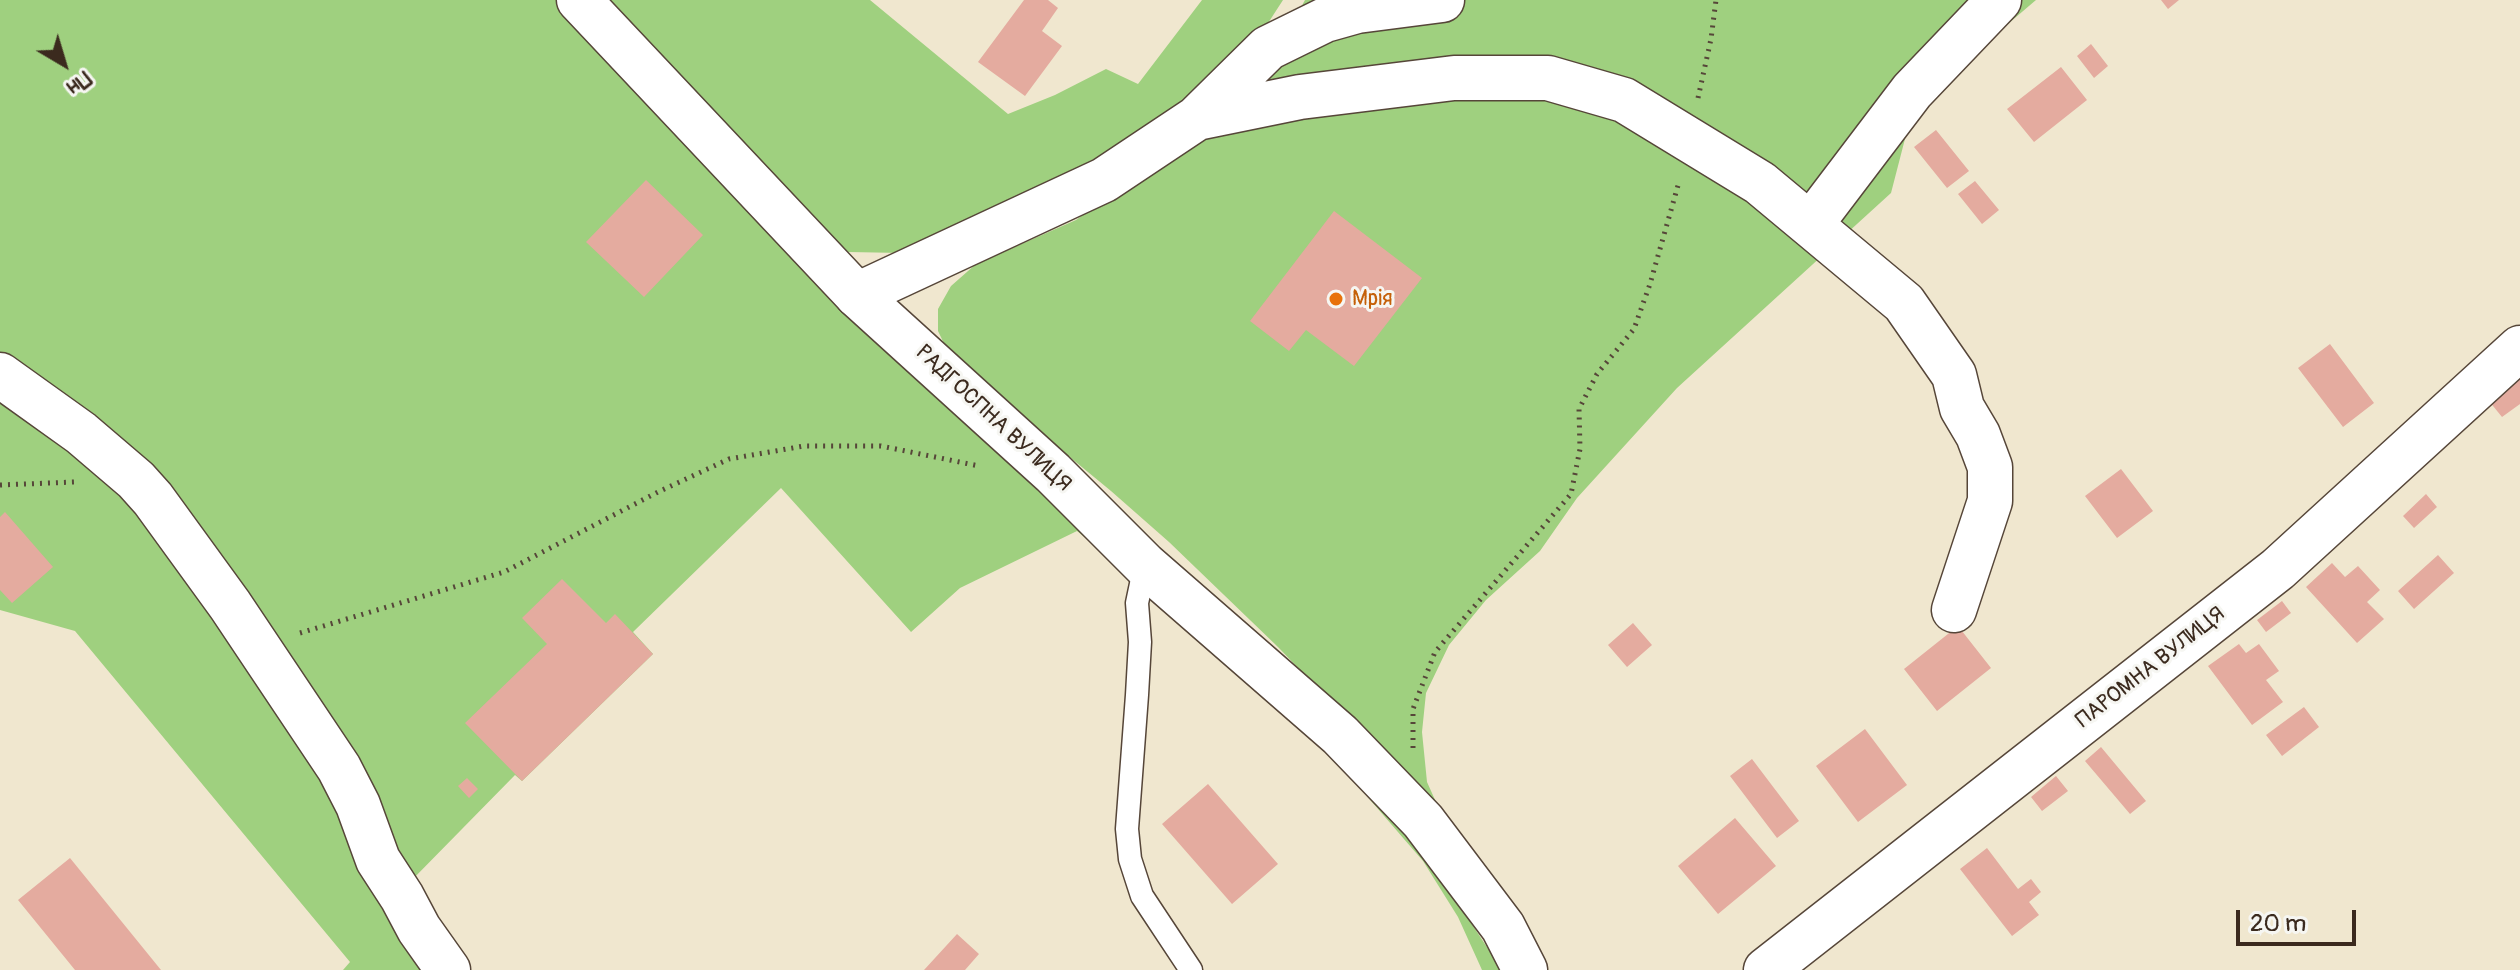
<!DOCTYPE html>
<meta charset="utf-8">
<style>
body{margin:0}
#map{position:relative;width:2520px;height:970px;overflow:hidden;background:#f0e7cf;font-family:Pangolin,sans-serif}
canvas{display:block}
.north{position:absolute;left:24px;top:24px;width:80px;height:80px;-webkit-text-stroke:6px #f6f6f2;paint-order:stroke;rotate:142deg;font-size:22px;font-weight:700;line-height:32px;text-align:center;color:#3b2a1e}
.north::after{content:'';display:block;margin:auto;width:28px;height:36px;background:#3b2a1e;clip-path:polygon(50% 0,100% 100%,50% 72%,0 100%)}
.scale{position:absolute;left:2236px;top:910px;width:120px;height:36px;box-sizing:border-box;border:4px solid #3b2a1e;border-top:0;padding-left:10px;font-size:24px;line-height:28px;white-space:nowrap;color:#3b2a1e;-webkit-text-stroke:6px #f6f6f2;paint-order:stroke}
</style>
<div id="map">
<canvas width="2520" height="970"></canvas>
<div class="north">Пн</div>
<div class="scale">20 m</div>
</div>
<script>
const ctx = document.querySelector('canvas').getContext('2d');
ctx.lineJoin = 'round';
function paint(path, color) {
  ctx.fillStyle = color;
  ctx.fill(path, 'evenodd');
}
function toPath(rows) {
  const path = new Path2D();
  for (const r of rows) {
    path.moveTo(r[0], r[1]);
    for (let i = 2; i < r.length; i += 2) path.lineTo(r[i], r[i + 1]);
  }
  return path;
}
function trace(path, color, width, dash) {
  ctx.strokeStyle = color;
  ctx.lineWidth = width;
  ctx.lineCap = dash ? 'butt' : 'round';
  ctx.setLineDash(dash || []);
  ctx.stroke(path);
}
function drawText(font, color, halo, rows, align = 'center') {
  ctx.font = font + ' Pangolin,sans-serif';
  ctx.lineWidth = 6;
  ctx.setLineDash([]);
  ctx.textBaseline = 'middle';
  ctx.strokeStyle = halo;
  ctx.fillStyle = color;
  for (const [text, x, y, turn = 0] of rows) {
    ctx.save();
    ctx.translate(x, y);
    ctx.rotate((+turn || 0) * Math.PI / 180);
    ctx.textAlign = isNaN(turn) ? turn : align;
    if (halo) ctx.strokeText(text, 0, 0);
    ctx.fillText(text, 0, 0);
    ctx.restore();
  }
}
const green = toPath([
 [0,0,556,0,1404,821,1502,970,1482,970,1458,917,1423,861,1359,787,1275,699,1192,625,1077,531,960,588,911,632,781,488,633,632,653,654,522,781,515,775,408,884,463,970,343,970,350,962,75,631,0,610],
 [602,0,870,0,1008,114,1055,95,1106,69,1138,84,1202,0,1283,0,1248,54,1136,148,903,253,848,252,814,234],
 [1305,0,2036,0,1914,104,1891,193,1677,388,1577,498,1540,551,1486,600,1449,645,1426,693,1422,732,1427,782,1444,820,1278,647,1169,542,1111,491,964,370,949,354,938,331,938,309,951,286,976,264,1076,220,1177,147,1277,51]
]);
const building = toPath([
 [1024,0,1048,0,1058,8,1042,31,1062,46,1025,96,978,62],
 [2161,0,2179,0,2168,9],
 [2091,44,2108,66,2094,78,2077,56],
 [2061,67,2087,100,2034,142,2007,109],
 [1936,130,1969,171,1947,188,1914,147],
 [646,180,703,235,644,297,586,242],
 [1975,181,1999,210,1982,224,1958,194],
 [1334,211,1422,278,1354,366,1306,330,1289,351,1250,321],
 [2330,344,2374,403,2343,427,2298,368],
 [2520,377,2520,404,2502,417,2489,401],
 [2121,469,2153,511,2117,538,2085,496],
 [2426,494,2437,507,2414,528,2403,516],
 [5,512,53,567,12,603,0,590,0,517],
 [2438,555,2454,573,2414,609,2398,591],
 [2332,563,2345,577,2358,566,2380,590,2367,602,2384,619,2357,643,2306,587],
 [562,579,606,623,615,614,653,654,522,781,465,723,547,644,522,618],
 [2282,601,2291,613,2266,632,2257,620],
 [1633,623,1652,645,1627,667,1608,645],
 [1958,626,1991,668,1937,711,1904,669],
 [2239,644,2246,653,2259,644,2279,671,2266,680,2283,702,2252,725,2208,666],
 [2304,707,2319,727,2282,756,2266,735],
 [1865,729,1907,785,1858,822,1816,766],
 [2101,747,2146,801,2130,814,2085,761],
 [1752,759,1799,821,1777,838,1730,776],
 [2056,776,2068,791,2042,811,2031,797],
 [467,778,478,789,469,798,458,786],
 [1208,784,1278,864,1232,904,1162,824],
 [1735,818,1776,866,1718,914,1678,866],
 [1987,848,2018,889,2031,879,2041,892,2029,902,2039,915,2012,936,1960,869],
 [70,858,161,970,75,970,18,900],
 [957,934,979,954,965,970,924,970]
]);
const path = toPath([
 [1698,98,1711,39,1716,0],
 [0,485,75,482],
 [300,633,504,572,658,492,729,459,804,446,881,446,979,466],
 [1413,748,1413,709,1435,652,1571,494,1580,449,1579,409,1597,374,1634,329,1650,284,1679,182]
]);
const service = toPath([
 [1145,565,1137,603,1140,642,1137,695,1127,829,1130,859,1142,896,1191,970]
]);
const minor = toPath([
 [1197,118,1300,97,1454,78,1548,78,1624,100,1760,183,1904,303,1954,375,1962,408,1978,435,1990,467,1990,501,1954,610],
 [1811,224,1912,91,1999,0],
 [857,295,1104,180,1197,118,1268,48,1325,20,1357,11,1442,0],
 [0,375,81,433,136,480,153,499,230,605,339,768,358,805,378,860,402,897,419,929,448,970],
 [1766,970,2278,569,2520,348]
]);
const tertiary = toPath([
 [579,0,857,295,1053,473,1145,565,1340,735,1423,821,1503,927,1525,970]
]);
const markers = [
 [1336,299,8,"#e8710a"]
];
const foodNames = [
 ["Мрія",1352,299]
];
const streetNames = [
 ["РАДГОСПНА ВУЛИЦЯ",993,419,43],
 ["ПАРОМНА ВУЛИЦЯ",2151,668,-38]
];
paint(green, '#9fd07f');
paint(building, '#e4ab9f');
trace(service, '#564639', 25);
trace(minor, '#564639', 47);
trace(tertiary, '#564639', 47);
trace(path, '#564639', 5, [2, 6]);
trace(service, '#fff', 22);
trace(minor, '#fff', 44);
trace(tertiary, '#fff', 44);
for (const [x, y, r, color] of markers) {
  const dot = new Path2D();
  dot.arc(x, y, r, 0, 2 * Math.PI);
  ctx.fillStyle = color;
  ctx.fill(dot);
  trace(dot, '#f6f6f2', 3);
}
drawText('22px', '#c56008', '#f6f6f2', foodNames, 'left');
drawText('22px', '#3b2a1e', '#f6f6f2', streetNames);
</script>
